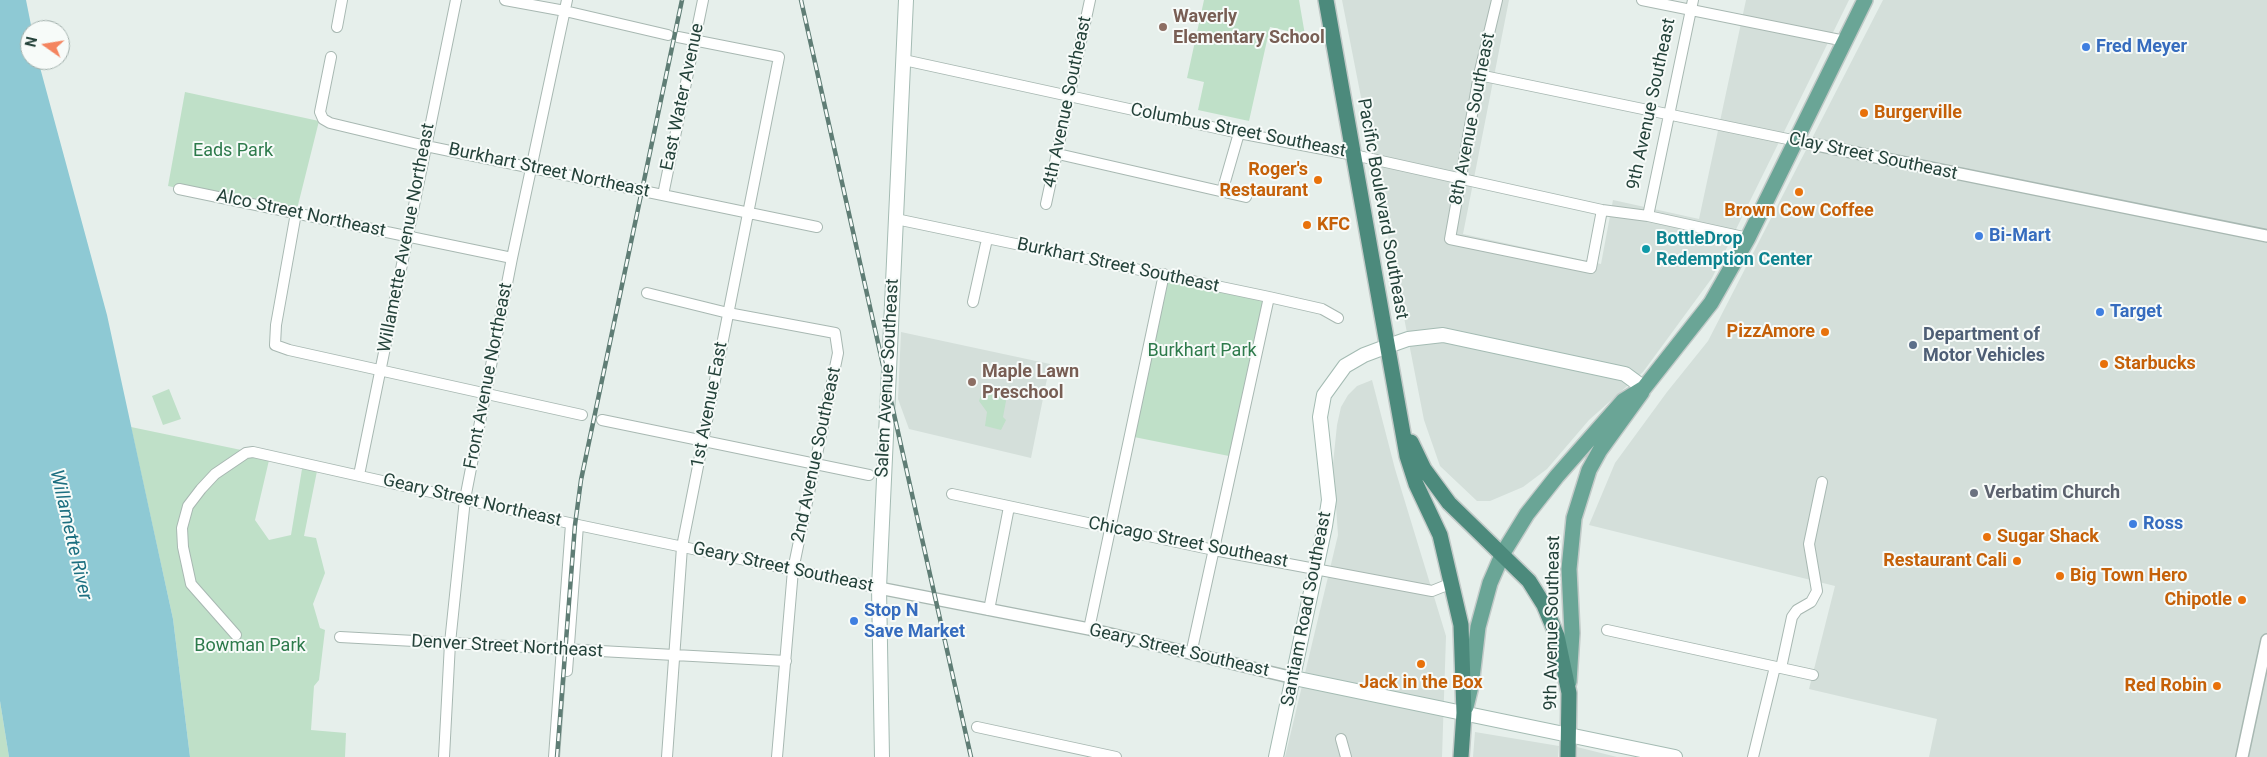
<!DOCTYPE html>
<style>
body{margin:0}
#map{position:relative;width:2267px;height:757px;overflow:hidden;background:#e6efeb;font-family:Roboto,sans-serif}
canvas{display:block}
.north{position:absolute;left:20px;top:20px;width:50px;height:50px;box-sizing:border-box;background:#f7fbf9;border:1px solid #a3b1ad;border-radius:50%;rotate:283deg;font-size:14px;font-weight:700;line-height:20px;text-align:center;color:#24423a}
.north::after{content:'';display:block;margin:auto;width:18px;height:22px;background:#f4845f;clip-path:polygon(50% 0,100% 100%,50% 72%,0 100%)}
</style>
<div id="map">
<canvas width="2267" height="757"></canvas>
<div class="north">N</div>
</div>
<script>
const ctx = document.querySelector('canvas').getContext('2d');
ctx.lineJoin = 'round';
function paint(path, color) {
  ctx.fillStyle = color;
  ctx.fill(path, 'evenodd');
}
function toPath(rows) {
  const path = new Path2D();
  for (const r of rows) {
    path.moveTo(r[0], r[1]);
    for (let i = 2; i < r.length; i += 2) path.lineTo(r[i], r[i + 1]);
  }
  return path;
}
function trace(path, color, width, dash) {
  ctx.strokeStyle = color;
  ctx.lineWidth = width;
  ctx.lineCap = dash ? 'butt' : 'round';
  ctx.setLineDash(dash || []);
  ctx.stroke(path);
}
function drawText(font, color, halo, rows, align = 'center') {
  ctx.font = font + ' Roboto,sans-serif';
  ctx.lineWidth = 4;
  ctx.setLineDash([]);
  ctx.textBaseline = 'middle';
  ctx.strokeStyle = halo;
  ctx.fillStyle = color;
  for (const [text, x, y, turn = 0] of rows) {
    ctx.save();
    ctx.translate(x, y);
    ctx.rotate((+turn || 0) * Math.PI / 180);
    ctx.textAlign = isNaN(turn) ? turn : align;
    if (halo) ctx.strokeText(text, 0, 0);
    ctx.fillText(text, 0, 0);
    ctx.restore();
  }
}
const built = toPath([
 [1342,0,1509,0,1463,234,1601,264,1613,200,1699,219,1746,0,1849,0,1712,278,1643,372,1589,420,1547,469,1523,487,1490,501,1477,501,1440,466,1424,420],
 [1883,0,2267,0,2267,757,1929,757,1937,719,1809,689,1835,586,1589,525,1615,463,1667,392,1708,341],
 [901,332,1050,364,1031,458,909,429,898,399],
 [1372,380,1395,469,1446,636,1442,757,1285,757,1338,535,1333,464,1337,425,1341,407,1348,395,1357,386],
 [1475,732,1559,746,1558,757,1473,757],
 [1577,747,1617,757,1576,757]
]);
const green = toPath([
 [1204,0,1299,0,1305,35,1270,27,1249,121,1198,110,1204,82,1187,78],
 [185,92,319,121,296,213,168,186],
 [1164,274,1269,297,1234,457,1129,436],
 [169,389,181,419,163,425,152,396],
 [987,390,1004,397,1006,401,1003,417,1006,420,1001,430,985,426,987,412,979,401,981,395],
 [131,427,270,456,255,520,269,540,291,535,303,463,318,466,304,536,316,538,325,573,313,604,320,628,325,630,319,680,314,686,311,730,346,733,345,757,190,757,173,619],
 [0,701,9,757,0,757]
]);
const water = toPath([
 [0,0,26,0,32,30,30,30,30,60,38,60,107,315,173,619,190,757,9,757,0,701]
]);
const minor = toPath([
 [505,0,565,11,668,35],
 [1497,0,1479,75,1450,239,1591,268,1602,210],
 [1642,0,1845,41],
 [337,27,342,0],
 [331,57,320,112,323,119,330,123,426,146,817,227],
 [904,60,1239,133,1354,155,1602,210,1648,216,1748,238],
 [1479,75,1797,141],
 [1058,154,1246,197],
 [179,189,512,258],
 [1222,192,1239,133],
 [663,195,703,0],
 [1046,204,1090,0],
 [296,213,276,325,275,345,289,350,582,415],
 [1648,216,1693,0],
 [896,219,1269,297,1322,309,1338,318],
 [647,293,728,313,835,333,838,353,793,570,777,757],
 [973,302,987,239],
 [602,420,869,475],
 [359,475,456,0],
 [952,494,1214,550,1432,591,1452,583],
 [989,610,1009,507],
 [1089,629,1164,274],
 [1607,630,1813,675],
 [236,635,191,584,183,547,182,528,188,506,201,489,215,474,246,453,253,452,578,525,879,588],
 [340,637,786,661],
 [1191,654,1269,297],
 [1781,668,1792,617,1797,610,1811,602,1817,591,1809,544,1822,482],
 [567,671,578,525],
 [977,727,1116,757],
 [1341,739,1346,757],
 [444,757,450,643,465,499,512,258,567,0],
 [554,757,571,524],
 [667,757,682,547,779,57,678,37],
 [1753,757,1775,667]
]);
const tertiary = toPath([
 [1797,141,2267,236],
 [879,588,1089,629,1294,678],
 [2242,757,2267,640]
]);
const secondary = toPath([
 [1294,678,1675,757],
 [882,757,879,588,906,0],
 [1276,757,1325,526,1329,500,1320,417,1324,395,1345,366,1364,355,1388,346,1408,339,1443,335,1625,374,1644,388]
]);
const primary = toPath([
 [1569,682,1572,633,1569,569,1574,518,1589,470,1600,450,1642,392],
 [1466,707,1471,686,1478,627,1490,583,1503,553,1527,514,1557,476,1623,401,1644,388,1711,303,1748,238,1865,0]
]);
const trunk = toPath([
 [1326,0,1407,456,1416,484,1440,535,1461,625,1464,713,1461,757],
 [1411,442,1424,469,1449,503,1529,581,1544,605,1557,636,1569,693,1568,757]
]);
const rail = toPath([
 [801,0,971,757],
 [557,757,575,525,581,480,682,0]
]);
const markers = [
 [1163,27,5,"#8d6e63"],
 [2086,47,5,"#3f7fe0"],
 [1864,113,5,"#e8710a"],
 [1318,180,5,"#e8710a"],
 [1799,192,5,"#e8710a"],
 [1307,225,5,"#e8710a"],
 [1979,236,5,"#3f7fe0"],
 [1646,249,5,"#0f9aa8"],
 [2100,312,5,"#3f7fe0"],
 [1825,332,5,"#e8710a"],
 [1913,345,5,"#5c6f8a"],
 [2104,364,5,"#e8710a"],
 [972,382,5,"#8d6e63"],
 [1974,493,5,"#6b7280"],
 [2133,524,5,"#3f7fe0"],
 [1987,537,5,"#e8710a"],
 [2017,561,5,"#e8710a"],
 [2060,576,5,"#e8710a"],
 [2242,600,5,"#e8710a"],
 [854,621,5,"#3f7fe0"],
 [1421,664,5,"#e8710a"],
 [2217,686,5,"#e8710a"]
];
const educationNames = [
 ["Waverly",1173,17],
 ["Elementary School",1173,38],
 ["Maple Lawn",982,372],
 ["Preschool",982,393]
];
const shopNames = [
 ["Fred Meyer",2096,47],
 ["Bi-Mart",1989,236],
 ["Target",2110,312],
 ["Ross",2143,524],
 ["Stop N",864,611],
 ["Save Market",864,632]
];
const streetNames = [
 ["East Water Avenue",683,97,-78],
 ["4th Avenue Southeast",1068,102,-78],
 ["9th Avenue Southeast",1652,104,-78],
 ["8th Avenue Southeast",1473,119,-79],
 ["Columbus Street Southeast",1238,131,11],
 ["Clay Street Southeast",1873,157,12],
 ["Burkhart Street Northeast",549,171,12],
 ["Pacific Boulevard Southeast",1382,209,80],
 ["Alco Street Northeast",301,214,12],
 ["Willamette Avenue Northeast",407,238,-79],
 ["Burkhart Street Southeast",1118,266,12],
 ["Front Avenue Northeast",489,376,-79],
 ["Salem Avenue Southeast",888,378,-87],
 ["1st Avenue East",710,405,-79],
 ["2nd Avenue Southeast",817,455,-78],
 ["Geary Street Northeast",472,501,13],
 ["Chicago Street Southeast",1188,543,11],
 ["Geary Street Southeast",783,568,12],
 ["Santiam Road Southeast",1307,609,-79],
 ["9th Avenue Southeast",1553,623,-89],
 ["Denver Street Northeast",507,647,3],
 ["Geary Street Southeast",1179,651,13]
];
const foodNames = [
 ["Burgerville",1874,113],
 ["Roger's",1308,170,"right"],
 ["Restaurant",1308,191,"right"],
 ["Brown Cow Coffee",1799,211,"center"],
 ["KFC",1317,225],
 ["PizzAmore",1815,332,"right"],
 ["Starbucks",2114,364],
 ["Sugar Shack",1997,537],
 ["Restaurant Cali",2007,561,"right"],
 ["Big Town Hero",2070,576],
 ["Chipotle",2232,600,"right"],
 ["Jack in the Box",1421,683,"center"],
 ["Red Robin",2207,686,"right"]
];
const parkNames = [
 ["Eads Park",233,151],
 ["Burkhart Park",1202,351],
 ["Bowman Park",250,646]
];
const cultureNames = [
 ["BottleDrop",1656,239],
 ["Redemption Center",1656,260]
];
const serviceNames = [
 ["Department of",1923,335],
 ["Motor Vehicles",1923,356]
];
const worshipNames = [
 ["Verbatim Church",1984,493]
];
const waterNames = [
 ["Willamette River",70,535,77]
];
paint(built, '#d4dfda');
paint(green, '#bfe0c8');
paint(water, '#8ec9d4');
trace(minor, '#a8b8b2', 12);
trace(tertiary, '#a8b8b2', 14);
trace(secondary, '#a4bbb3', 16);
trace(primary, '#c2cac8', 18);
trace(trunk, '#c2cac8', 18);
trace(minor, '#fff', 10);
trace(tertiary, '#fff', 11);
trace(secondary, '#fff', 14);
trace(primary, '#6aa596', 15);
trace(trunk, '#4c8a7c', 15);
trace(rail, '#5f7d75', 4.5);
trace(rail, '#f7fbf9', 2.5, [8]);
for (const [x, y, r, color] of markers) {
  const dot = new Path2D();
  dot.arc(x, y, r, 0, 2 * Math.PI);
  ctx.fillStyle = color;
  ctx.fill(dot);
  trace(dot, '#f7fbf9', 2);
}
drawText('bold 18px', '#785e54', '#f7fbf9', educationNames, 'left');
drawText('bold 18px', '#366cbe', '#f7fbf9', shopNames, 'left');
drawText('18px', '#24423a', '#f7fbf9', streetNames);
drawText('bold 18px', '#c56008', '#f7fbf9', foodNames, 'left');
drawText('18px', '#2d7a4b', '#f7fbf9', parkNames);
drawText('bold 18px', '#0d838f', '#f7fbf9', cultureNames, 'left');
drawText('bold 18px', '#4e5e75', '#f7fbf9', serviceNames, 'left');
drawText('bold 18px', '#5b616d', '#f7fbf9', worshipNames, 'left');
drawText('italic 19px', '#1c6f80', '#f7fbf9', waterNames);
</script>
